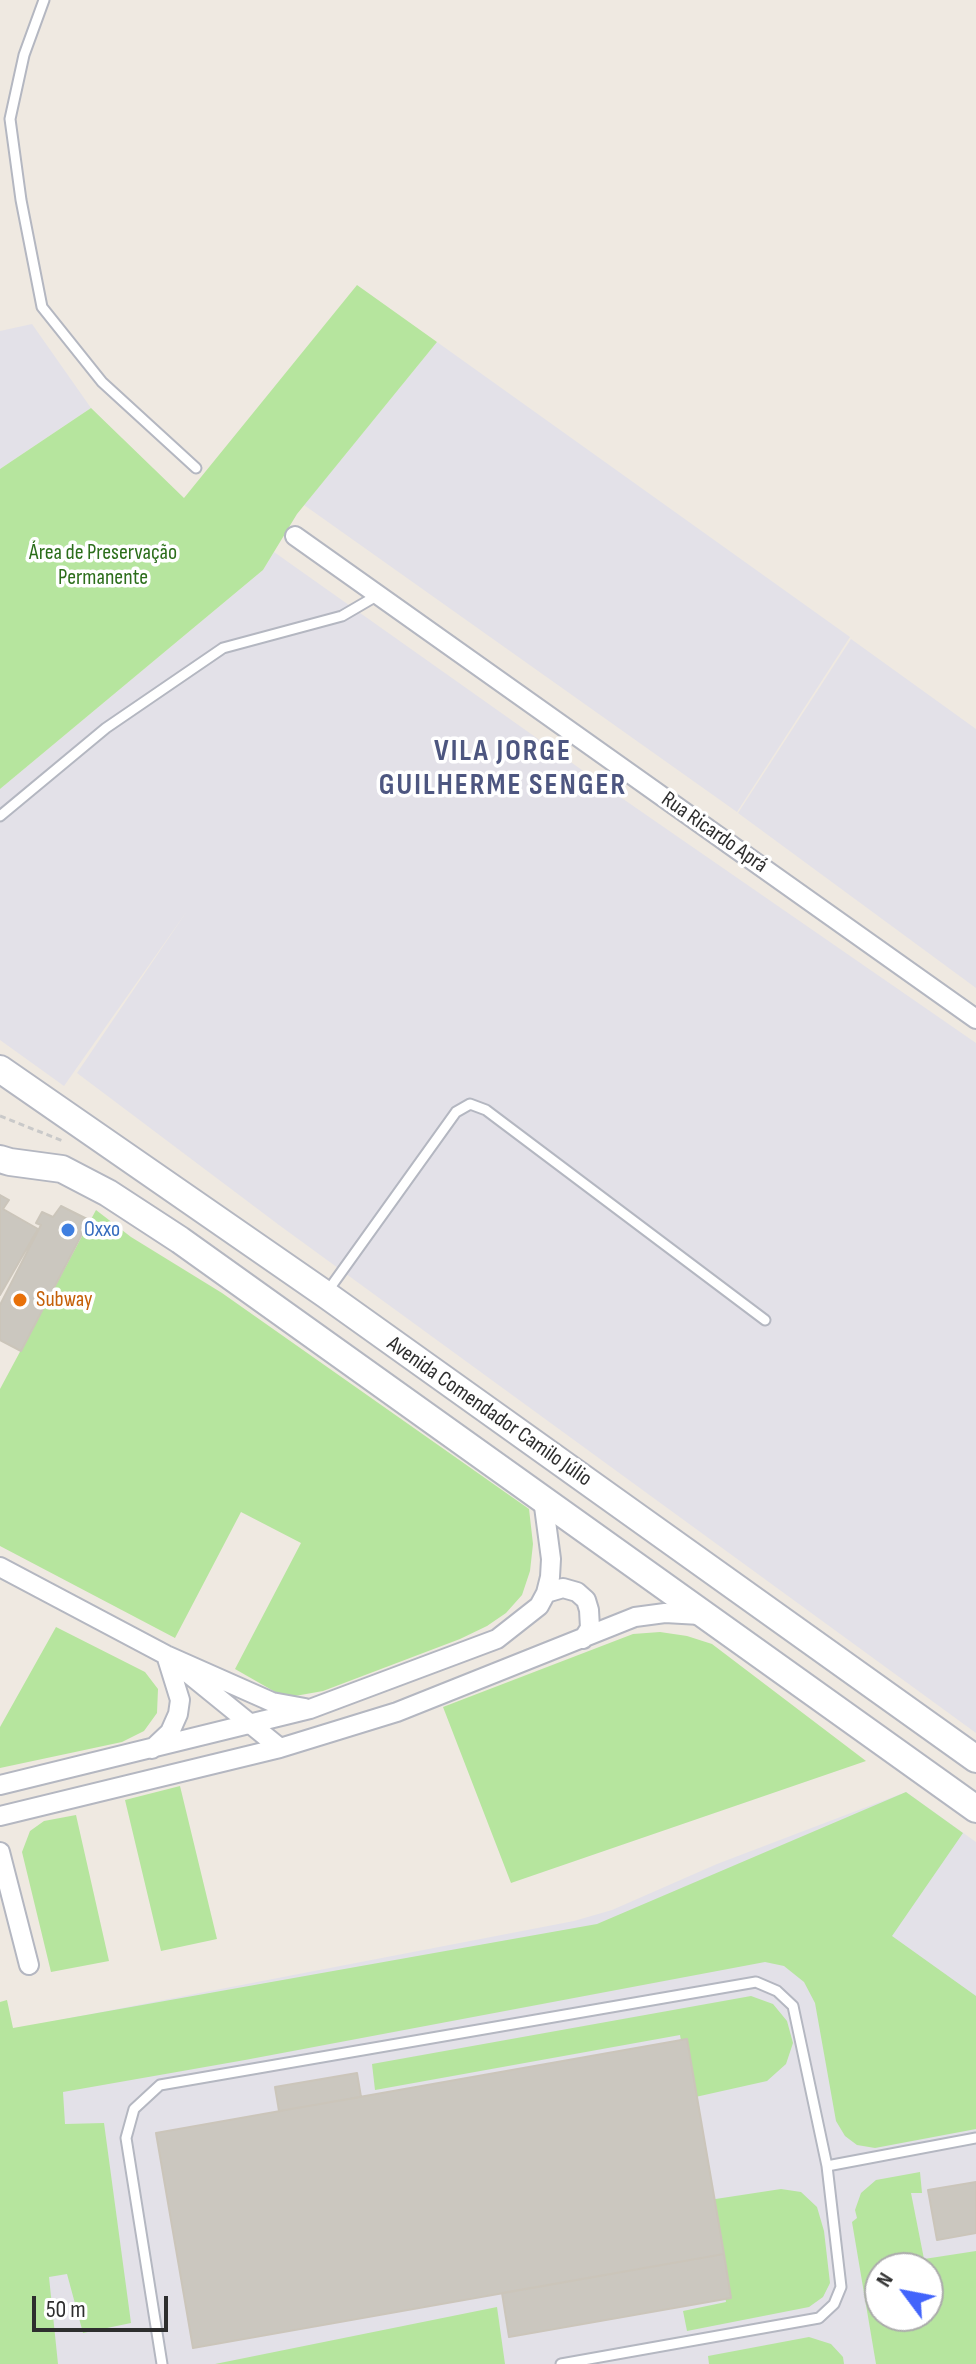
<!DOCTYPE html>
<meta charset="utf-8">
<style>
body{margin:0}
#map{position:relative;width:976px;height:2364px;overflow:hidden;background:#efe9e1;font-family:"Sofia Sans Condensed",sans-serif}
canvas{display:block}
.north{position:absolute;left:864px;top:2252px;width:80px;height:80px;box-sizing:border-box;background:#fff;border:2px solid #ababab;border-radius:50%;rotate:302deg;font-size:22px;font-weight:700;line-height:32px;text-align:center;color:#2e2e2e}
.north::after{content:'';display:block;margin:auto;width:28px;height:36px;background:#4264fb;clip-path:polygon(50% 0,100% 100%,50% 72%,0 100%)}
.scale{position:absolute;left:32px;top:2296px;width:136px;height:36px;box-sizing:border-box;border:4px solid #2e2e2e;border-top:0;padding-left:10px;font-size:24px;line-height:28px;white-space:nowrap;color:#2e2e2e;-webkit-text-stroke:6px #fff;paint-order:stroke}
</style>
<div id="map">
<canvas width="976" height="2364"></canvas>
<div class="north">N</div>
<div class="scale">50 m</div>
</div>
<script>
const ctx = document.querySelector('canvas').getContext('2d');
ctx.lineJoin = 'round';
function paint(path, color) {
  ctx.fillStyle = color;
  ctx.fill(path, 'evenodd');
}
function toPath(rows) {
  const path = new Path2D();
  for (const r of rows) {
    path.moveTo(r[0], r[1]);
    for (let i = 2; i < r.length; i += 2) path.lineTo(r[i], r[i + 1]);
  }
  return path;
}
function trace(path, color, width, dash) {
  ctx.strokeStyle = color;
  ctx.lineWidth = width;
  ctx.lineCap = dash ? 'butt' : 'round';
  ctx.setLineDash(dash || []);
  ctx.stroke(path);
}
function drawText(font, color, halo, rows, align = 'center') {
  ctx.font = font + ' "Sofia Sans Condensed",sans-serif';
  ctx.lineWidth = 7;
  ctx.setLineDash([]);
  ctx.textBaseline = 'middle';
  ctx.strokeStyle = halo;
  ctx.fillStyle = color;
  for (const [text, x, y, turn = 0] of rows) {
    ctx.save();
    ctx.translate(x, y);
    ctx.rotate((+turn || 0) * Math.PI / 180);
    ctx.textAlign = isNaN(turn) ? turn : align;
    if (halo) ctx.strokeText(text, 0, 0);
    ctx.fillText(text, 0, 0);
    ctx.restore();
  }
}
const industrial = toPath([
 [32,324,91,408,0,469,0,331],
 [437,342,850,637,737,812,304,505],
 [274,552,613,792,976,1043,976,1733,279,1225,77,1073,187,911,64,1086,0,1040,0,789,263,570],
 [851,639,976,729,976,988,738,813],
 [906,1792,976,1842,976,2336,898,2364,41,2364,13,2029,574,1921,612,1910,717,1864],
 [880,2268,928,2268,928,2316,880,2316]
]);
const green = toPath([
 [357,285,437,342,297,514,263,570,0,789,0,469,91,408,184,498],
 [96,1210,131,1237,222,1293,529,1509,533,1544,530,1571,522,1595,506,1613,487,1626,460,1639,323,1691,295,1696,277,1693,235,1669,301,1543,241,1512,175,1638,0,1546,0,1389],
 [56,1627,145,1672,158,1689,157,1713,144,1731,122,1742,0,1768,0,1727],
 [660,1632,687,1636,712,1644,866,1761,511,1883,443,1707,633,1634],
 [180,1786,217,1939,161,1951,125,1800],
 [906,1792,963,1833,892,1936,976,1996,976,2129,875,2148,857,2145,845,2136,836,2121,815,2003,804,1982,784,1966,765,1962,245,2060,63,2092,65,2124,104,2123,131,2323,83,2333,67,2274,49,2277,58,2364,0,2364,0,2002,7,2000,13,2028,597,1924],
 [76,1815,109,1961,51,1972,22,1852,30,1831,44,1821],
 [751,1996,773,2004,787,2021,793,2043,786,2064,767,2081,691,2098,680,2035,375,2090,372,2064],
 [920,2172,922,2193,911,2193,924,2259,976,2251,976,2364,876,2364,852,2222,857,2218,855,2210,861,2193,876,2180],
 [880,2268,928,2268,928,2316,880,2316],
 [781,2189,801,2192,817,2207,824,2231,830,2283,823,2297,809,2307,687,2331,683,2311,726,2302,709,2200],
 [497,2307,505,2364,215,2364],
 [809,2337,831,2344,843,2357,844,2364,709,2364,708,2356]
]);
const building = toPath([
 [0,1195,9,1200,3,1209,38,1229,0,1295,0,1195],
 [61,1206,87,1219,79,1231,83,1232,21,1351,0,1340,0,1305,41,1225,36,1223,42,1212,53,1217,61,1206],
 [687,2039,724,2254,193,2348,156,2133,687,2039],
 [357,2073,361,2097,279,2111,275,2087,357,2073],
 [976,2182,976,2233,937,2240,928,2190,976,2182],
 [724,2254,731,2298,509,2337,502,2293,724,2254]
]);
const path = toPath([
 [0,1116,63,1141]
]);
const lane = toPath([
 [44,0,24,55,10,119,21,200,42,307,102,382,196,468],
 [0,816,106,728,223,648,342,616,378,595],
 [327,1292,456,1112,470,1104,486,1110,765,1320],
 [827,2166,976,2138],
 [162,2364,126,2138,134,2109,160,2085,756,1982,777,1991,793,2006,827,2166,841,2287,834,2304,819,2318,561,2364]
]);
const street = toPath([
 [295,536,976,1019],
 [0,1567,166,1655,272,1702,305,1708],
 [546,1593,563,1588,577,1592,586,1600,589,1610,590,1628,583,1639],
 [184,1670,280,1748],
 [152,1749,170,1732,178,1714,180,1700,166,1655],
 [0,1785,310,1709,497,1639,539,1606,546,1593,550,1577,551,1559,543,1499],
 [0,1816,280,1748,397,1712,635,1617,665,1613,700,1615],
 [0,1852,29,1965]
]);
const secondary = toPath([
 [0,1069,325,1294,976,1759],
 [0,1159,10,1162,62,1169,108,1193,180,1240,976,1809]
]);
const markers = [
 [68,1230,8,"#3f7fe0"],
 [20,1300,8,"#e8710a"]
];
const parkNames = [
 ["Área de Preservação",103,553],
 ["Permanente",103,578]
];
const streetNames = [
 ["Rua Ricardo Aprá",714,833,35],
 ["Avenida Comendador Camilo Júlio",489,1412,35]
];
const shopNames = [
 ["Oxxo",84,1230]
];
const foodNames = [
 ["Subway",36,1300]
];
const districtNames = [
 ["VILA JORGE",503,752],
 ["GUILHERME SENGER",503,786]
];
paint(industrial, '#e3e1e8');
paint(green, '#b6e59e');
paint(building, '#cbc7bf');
trace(building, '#cbc5ba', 2);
trace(lane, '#b4b7c1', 13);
trace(street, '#b4b7c1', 22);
trace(secondary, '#b4b7c1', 30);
trace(path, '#c9c9c9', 3, [6, 4]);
trace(lane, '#fff', 9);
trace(street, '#fff', 18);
trace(secondary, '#fff', 26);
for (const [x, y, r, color] of markers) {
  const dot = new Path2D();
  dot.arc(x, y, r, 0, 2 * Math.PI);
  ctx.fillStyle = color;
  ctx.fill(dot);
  trace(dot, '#fff', 3);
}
drawText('22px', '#2c6e1b', '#fff', parkNames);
drawText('22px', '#2e2e2e', '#fff', streetNames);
drawText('22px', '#366cbe', '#fff', shopNames, 'left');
drawText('22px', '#c56008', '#fff', foodNames, 'left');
ctx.letterSpacing = '2px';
drawText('bold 30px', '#4d5680', '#fff', districtNames);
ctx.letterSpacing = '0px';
</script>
